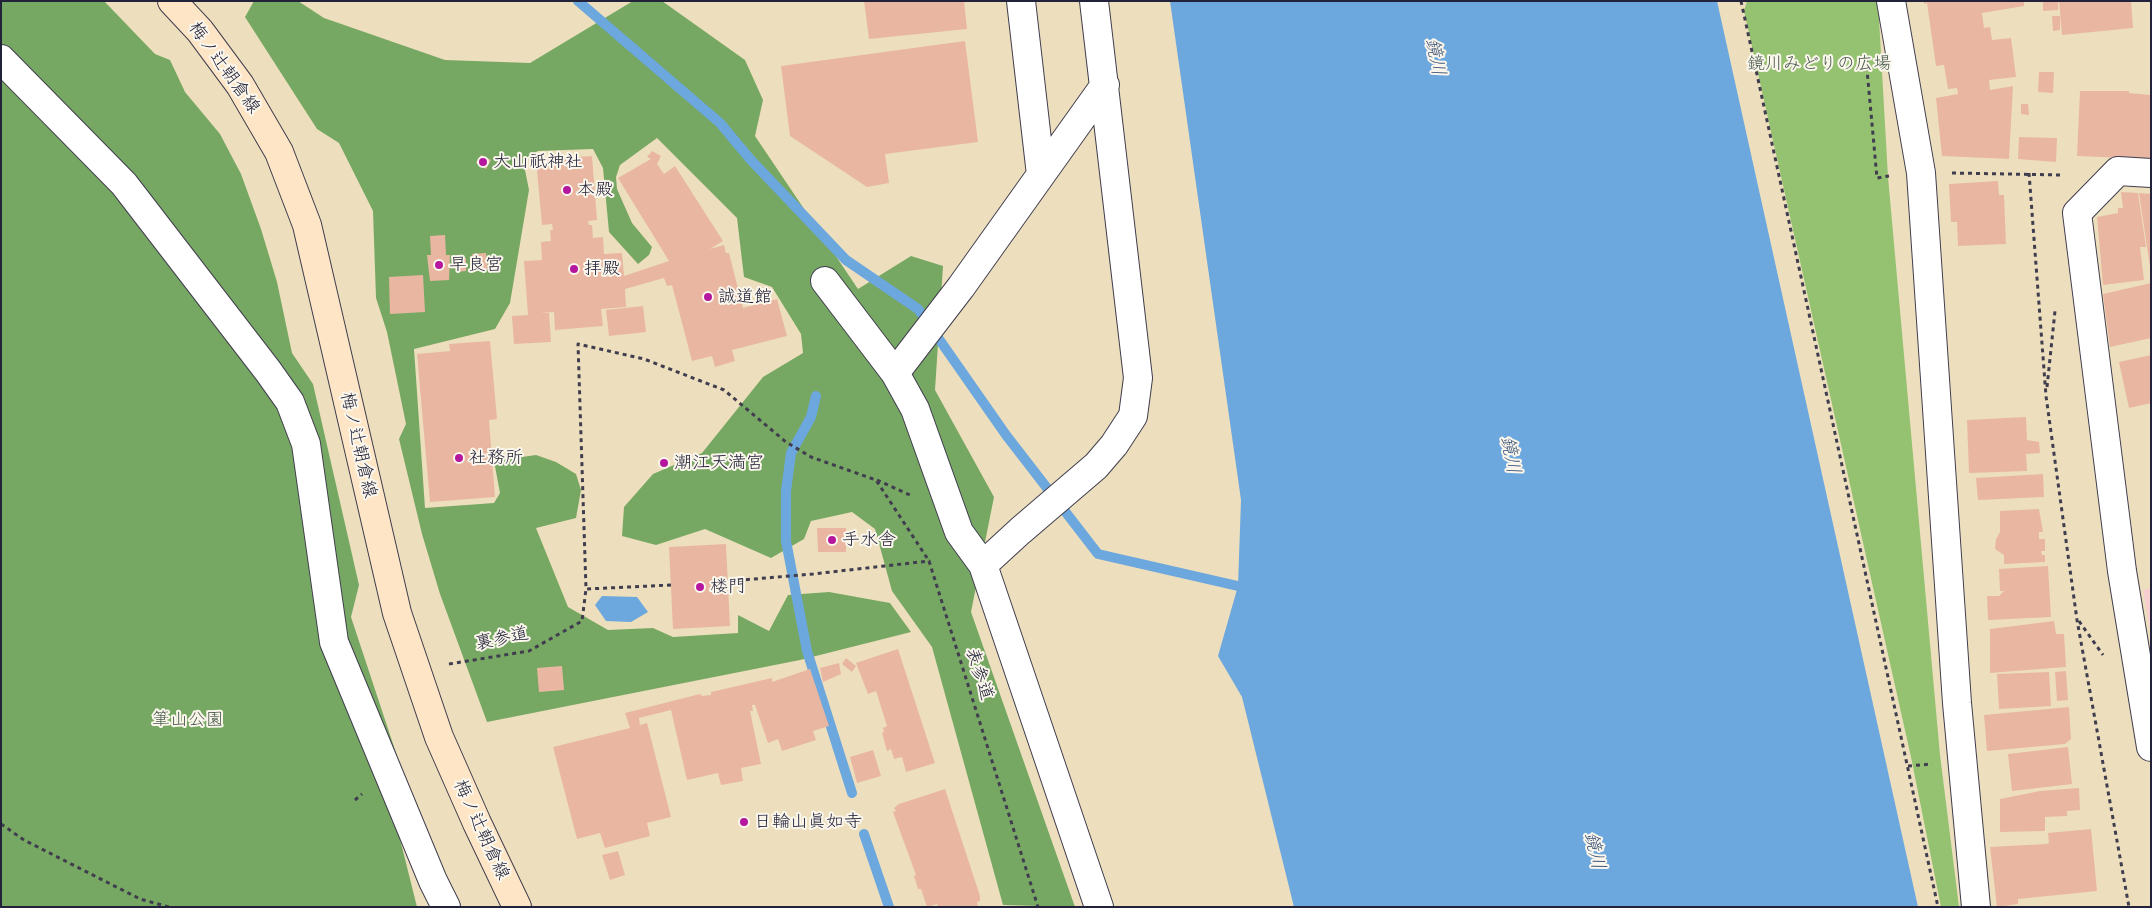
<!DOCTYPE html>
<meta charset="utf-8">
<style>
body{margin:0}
#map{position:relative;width:2152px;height:908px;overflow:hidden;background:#eddfbd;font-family:"Shantell Sans",sans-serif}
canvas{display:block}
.frame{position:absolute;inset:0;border:2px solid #22223b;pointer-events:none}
</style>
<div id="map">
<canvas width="2152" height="908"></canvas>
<div class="frame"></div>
</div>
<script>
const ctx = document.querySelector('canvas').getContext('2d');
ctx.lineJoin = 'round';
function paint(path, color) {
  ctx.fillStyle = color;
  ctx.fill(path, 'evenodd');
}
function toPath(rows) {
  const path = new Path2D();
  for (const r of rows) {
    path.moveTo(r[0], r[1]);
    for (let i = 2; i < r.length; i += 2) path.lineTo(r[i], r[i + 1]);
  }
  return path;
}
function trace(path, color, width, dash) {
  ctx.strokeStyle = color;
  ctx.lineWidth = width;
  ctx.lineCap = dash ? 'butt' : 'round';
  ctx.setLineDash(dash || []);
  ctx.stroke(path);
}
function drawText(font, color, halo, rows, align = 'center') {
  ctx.font = font + ' "Shantell Sans","Klee One",sans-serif';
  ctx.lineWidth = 4;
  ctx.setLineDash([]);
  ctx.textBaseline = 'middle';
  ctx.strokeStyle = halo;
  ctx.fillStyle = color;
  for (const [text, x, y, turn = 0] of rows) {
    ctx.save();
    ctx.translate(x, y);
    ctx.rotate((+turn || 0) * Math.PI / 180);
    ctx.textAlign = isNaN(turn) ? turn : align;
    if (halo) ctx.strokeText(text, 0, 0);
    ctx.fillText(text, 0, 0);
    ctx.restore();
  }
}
const built = toPath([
 [2151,588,2151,636,2143,590]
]);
const green = toPath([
 [1747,1,1878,1,1888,177,1940,755,1959,907,1941,907,1911,757,1744,11]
]);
const forest = toPath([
 [1,1,104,1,155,54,170,60,185,92,220,134,241,174,261,229,277,282,292,353,313,384,359,585,351,617,397,756,390,799,417,907,1,907],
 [254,1,298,1,324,18,445,60,530,63,633,1,662,1,745,60,763,100,755,136,858,289,911,256,943,266,935,390,994,497,971,612,1075,907,1003,905,932,647,892,591,875,529,852,512,811,521,804,539,771,558,705,529,656,545,622,536,624,507,653,474,702,453,763,377,803,353,801,334,772,287,744,277,737,218,657,138,620,165,616,177,617,189,632,223,652,247,649,255,638,264,609,232,603,168,593,149,538,151,523,160,529,190,510,303,495,329,414,349,425,508,494,503,500,493,494,461,536,455,556,462,576,474,581,490,576,518,536,528,568,607,608,630,653,628,673,637,738,633,738,615,769,631,788,595,829,592,890,603,911,632,800,660,487,722,440,594,422,534,399,439,406,424,387,332,376,298,373,211,339,143,317,129,245,17]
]);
const water = toPath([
 [1170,1,1717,1,1918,907,1294,907,1242,697,1218,656,1238,586,1241,500],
 [602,596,637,597,648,612,631,622,606,621,595,605]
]);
const stream = toPath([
 [578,1,720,123,750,159,846,260,918,309,1006,435,1098,554,1251,589],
 [816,396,811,417,791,453,786,491,786,541,807,651,852,793],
 [864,834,889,907]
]);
const building = toPath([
 [864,1,964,1,967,29,869,39],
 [1924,1,2024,1,2024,6,1982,13,1984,28,1990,27,1992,40,2011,38,2016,77,1989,80,1990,90,2013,86,2009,159,1942,156,1936,98,1958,94,1957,88,1948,89,1944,65,1936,66,1927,3,1924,4],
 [2043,1,2058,1,2058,10,2043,11],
 [2059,1,2131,1,2133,28,2062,35],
 [2052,16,2060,16,2060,30,2053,31],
 [965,41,978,142,885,154,889,183,867,187,790,136,781,66],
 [2039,72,2054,72,2053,93,2038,92],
 [2080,91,2129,91,2129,93,2151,95,2151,159,2077,156],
 [2021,104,2028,104,2029,115,2021,114],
 [2019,137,2057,138,2056,162,2018,159],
 [652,151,661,156,657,164,664,174,675,166,723,241,710,249,724,245,726,253,729,253,743,308,777,299,787,336,732,350,735,361,715,367,712,356,692,361,672,285,667,286,664,278,625,289,626,307,601,309,603,326,555,330,554,312,540,313,549,313,551,342,514,344,512,316,528,315,524,261,542,260,541,242,551,241,550,230,553,230,552,224,542,225,536,160,592,156,597,220,588,221,589,225,592,225,593,238,603,237,604,254,622,253,624,276,669,261,618,178,651,159,647,157],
 [481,155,491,160,486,169,476,163],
 [1998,181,1999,195,2004,195,2006,244,1958,246,1957,222,1951,222,1949,184],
 [2121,192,2138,193,2146,247,2140,247,2144,280,2103,285,2097,217,2118,213,2118,208,2123,208],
 [2139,193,2151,194,2151,267,2150,267],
 [445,235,446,255,450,255,449,280,430,281,427,255,431,255,430,236],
 [486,253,488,270,474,271,472,254],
 [456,258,466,258,466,271,456,272],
 [423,275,425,312,390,314,389,277],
 [2151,283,2151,338,2110,347,2103,294],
 [643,306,646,332,609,336,606,310],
 [490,341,497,419,489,420,495,497,430,502,417,354,450,351,449,344],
 [2151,355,2151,403,2129,408,2119,362],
 [2026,417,2027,440,2039,442,2040,453,2026,454,2027,471,1969,473,1967,420],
 [2043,474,2044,497,1978,500,1976,478],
 [2039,509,2043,532,2039,532,2039,539,2045,539,2045,551,2041,551,2042,555,2045,555,2045,562,2004,564,2004,555,1995,549,1996,539,2000,532,2000,511],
 [817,528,846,528,846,552,818,552],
 [726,544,730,626,673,629,669,547],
 [2048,566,2051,617,1988,620,1987,596,1999,596,2004,591,2000,591,1999,569],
 [2054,621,2056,634,2064,634,2066,667,1990,673,1990,629],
 [898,649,935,763,906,772,902,757,894,759,891,749,887,751,882,733,884,732,883,728,887,726,876,691,868,694,856,663],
 [846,658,856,666,852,672,842,664],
 [839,663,841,674,823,682,820,668],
 [562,666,564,690,539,692,537,668],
 [810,669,829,726,813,731,816,740,782,751,778,739,768,743,755,705,752,705,753,711,750,711,761,764,741,768,743,781,721,785,718,773,687,780,671,710,639,718,640,725,647,723,671,817,647,823,650,836,605,848,600,833,577,839,553,747,630,728,625,713,700,694,702,696,711,695,711,692,772,678,772,682],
 [2066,671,2068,700,2057,701,2055,672],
 [2049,672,2051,706,1999,709,1997,674],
 [2069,707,2071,739,2065,744,1987,751,1984,715],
 [2068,747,2072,784,2012,791,2008,754],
 [873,750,881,776,857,783,850,757],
 [2079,788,2080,810,2067,811,2067,816,2045,817,2045,831,2000,832,2000,799,2040,791],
 [945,789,980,896,980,901,977,902,978,907,938,907,937,904,927,907,921,889,918,889,914,876,916,875,893,812,896,811,894,808,899,804],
 [2091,829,2097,891,2018,899,2018,904,1997,907,1990,847,2046,844,2049,843,2048,833],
 [618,851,625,875,610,880,602,855]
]);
const path = toPath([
 [1741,1,1938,907],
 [1866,59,1877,178,1889,176],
 [1952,173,2062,175],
 [2029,173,2046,396,2077,620,2129,907],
 [2047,387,2055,311],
 [877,480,912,496],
 [730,581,813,574,929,561,1038,907],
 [671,585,586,589,578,344,644,359,724,390,786,442,811,457,876,480,929,561],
 [2079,621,2103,655],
 [449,664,529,651,582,621,586,589],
 [1908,766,1932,764],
 [355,800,362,794],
 [1,824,24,840,140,899,169,907]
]);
const minor = toPath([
 [1021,1,1041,175],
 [1094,1,1138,378,1133,416,1114,445,1096,466,1020,531,983,565,1099,907],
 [1891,1,1921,173,1957,703,1976,907],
 [2151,173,2118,171,2077,213,2122,571,2151,747],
 [825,281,895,373,915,409,959,532,983,565],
 [895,373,961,287,1105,85]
]);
const tertiary = toPath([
 [1,59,124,184,268,371,290,402,306,444,334,642,433,881,446,907]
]);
const secondary = toPath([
 [172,1,200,31,240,85,279,152,307,225,397,613,439,737,477,823,517,907]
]);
const markers = [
 [483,162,5,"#b5179e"],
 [567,190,5,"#b5179e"],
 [439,265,5,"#b5179e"],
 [574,269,5,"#b5179e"],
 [708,297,5,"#b5179e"],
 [459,458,5,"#b5179e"],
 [664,463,5,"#b5179e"],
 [832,540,5,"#b5179e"],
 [700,587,5,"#b5179e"],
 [744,822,5,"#b5179e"]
];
const parkNames = [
 ["鏡川みどりの広場",1819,64],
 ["筆山公園",188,720]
];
const streetNames = [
 ["梅ノ辻朝倉線",224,68,54],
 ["梅ノ辻朝倉線",358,445,77],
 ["裏参道",502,639,-12],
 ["表参道",979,674,72],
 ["梅ノ辻朝倉線",481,830,65]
];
const poiNames = [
 ["大山祇神社",493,162],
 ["本殿",577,190],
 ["早良宮",449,265],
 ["拝殿",584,269],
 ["誠道館",718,297],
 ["社務所",469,458],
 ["潮江天満宮",674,463],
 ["手水舎",842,540],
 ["楼門",710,587],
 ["日輪山眞如寺",754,822]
];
const waterNames = [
 ["鏡川",1435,57,79],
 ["鏡川",1510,455,79],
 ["鏡川",1594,851,77]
];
paint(built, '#f7cfd1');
paint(green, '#94c271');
paint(forest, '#77a863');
paint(water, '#6ca7dd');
trace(stream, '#6ca7dd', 10);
paint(building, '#e9b7a1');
trace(minor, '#403e4e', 30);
trace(tertiary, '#403e4e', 30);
trace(secondary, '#403e4e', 30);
trace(path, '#403e4e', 3, [4, 4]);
trace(minor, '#fff', 28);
trace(tertiary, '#fff', 28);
trace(secondary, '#fee5c5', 28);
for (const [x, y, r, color] of markers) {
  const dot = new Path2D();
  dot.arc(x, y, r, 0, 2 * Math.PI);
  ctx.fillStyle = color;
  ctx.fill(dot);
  trace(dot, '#fbf7ec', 2);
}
drawText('18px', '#4a5a4e', '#fbf7ec', parkNames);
drawText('18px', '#22223b', '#fbf7ec', streetNames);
drawText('18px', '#22223b', '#fbf7ec', poiNames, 'left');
drawText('italic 19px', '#40577c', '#fbf7ec', waterNames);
</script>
